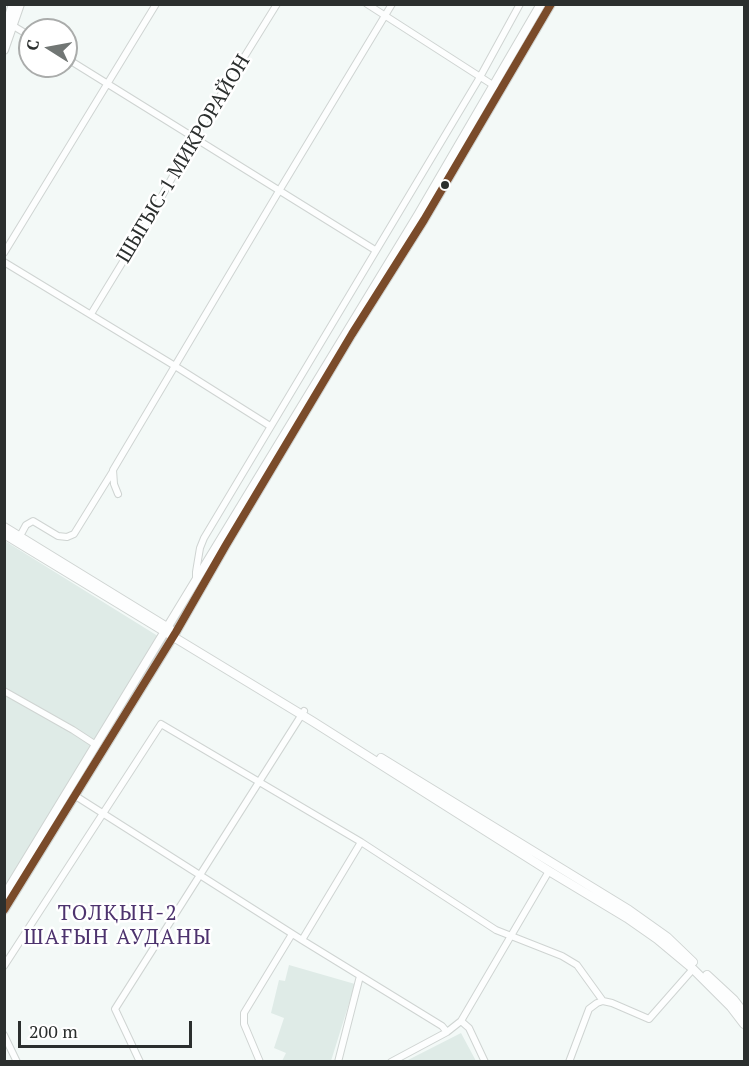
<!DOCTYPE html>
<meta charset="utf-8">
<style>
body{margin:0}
#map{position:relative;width:749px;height:1066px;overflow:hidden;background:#f3f9f7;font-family:"PT Serif",serif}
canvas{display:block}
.frame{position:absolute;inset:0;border:6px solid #2b2f2e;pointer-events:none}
.north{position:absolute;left:18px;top:18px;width:60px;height:60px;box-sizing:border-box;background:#fff;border:2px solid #aaacab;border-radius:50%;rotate:281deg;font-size:16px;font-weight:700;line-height:24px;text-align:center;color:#2b2f2e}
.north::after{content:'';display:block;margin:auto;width:21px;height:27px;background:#717674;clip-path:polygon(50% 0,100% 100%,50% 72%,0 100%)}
.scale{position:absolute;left:18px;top:1021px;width:174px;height:27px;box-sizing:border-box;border:3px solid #2b2f2e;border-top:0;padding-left:8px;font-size:18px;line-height:21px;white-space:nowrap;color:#2b2f2e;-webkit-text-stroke:4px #fff;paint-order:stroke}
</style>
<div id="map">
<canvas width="749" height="1066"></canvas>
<div class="frame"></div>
<div class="north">С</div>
<div class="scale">200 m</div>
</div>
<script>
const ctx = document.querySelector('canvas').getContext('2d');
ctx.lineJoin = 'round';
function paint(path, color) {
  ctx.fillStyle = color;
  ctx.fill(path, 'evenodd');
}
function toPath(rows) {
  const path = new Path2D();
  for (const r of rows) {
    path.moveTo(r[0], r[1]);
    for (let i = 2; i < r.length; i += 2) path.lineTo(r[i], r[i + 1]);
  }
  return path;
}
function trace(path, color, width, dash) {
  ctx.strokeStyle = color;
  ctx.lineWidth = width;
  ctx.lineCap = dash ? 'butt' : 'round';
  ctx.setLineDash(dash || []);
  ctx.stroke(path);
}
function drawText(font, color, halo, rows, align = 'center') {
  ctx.font = font + ' "PT Serif",serif';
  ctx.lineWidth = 5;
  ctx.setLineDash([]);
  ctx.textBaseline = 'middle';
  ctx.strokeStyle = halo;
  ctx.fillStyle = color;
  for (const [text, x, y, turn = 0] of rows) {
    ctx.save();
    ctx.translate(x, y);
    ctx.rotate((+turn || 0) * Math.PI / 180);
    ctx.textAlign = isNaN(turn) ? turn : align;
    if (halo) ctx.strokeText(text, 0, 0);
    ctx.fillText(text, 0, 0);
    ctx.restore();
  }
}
const built = toPath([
 [5,541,161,638,5,890],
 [289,965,355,984,331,1061,282,1061,286,1053,274,1048,284,1018,271,1013,279,980,285,981],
 [461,1033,476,1061,406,1061]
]);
const street = toPath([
 [367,4,496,87],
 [10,24,30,36],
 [66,58,375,250],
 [4,253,156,4],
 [4,262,175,366,270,426],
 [91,314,152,214,194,138,277,4],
 [118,494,114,484,113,470,279,191,392,4],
 [20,536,26,525,33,521,58,536,67,537,74,534,113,471],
 [196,579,196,572,200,548,204,538,480,77,520,4],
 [4,691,73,730,96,745],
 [74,795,302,940,442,1026,447,1032],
 [302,940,361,842],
 [4,966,161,724,361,842,496,930,562,956,577,965,603,1001],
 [461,1021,469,1028,485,1062],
 [4,1035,17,1062],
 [140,1062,115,1009,304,711],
 [260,1062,244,1024,244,1013,292,934],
 [338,1062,360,976],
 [391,1062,447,1032,461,1021,549,871],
 [569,1062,589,1009,597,1003,603,1001,612,1003,649,1019,693,969]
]);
const secondary = toPath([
 [4,31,13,4],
 [4,50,20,4],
 [4,527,170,629],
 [4,534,312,721,549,871,627,918,657,939,693,969,731,1007,744,1024],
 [381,758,629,910,667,937,693,962],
 [4,896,418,215,541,4],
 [4,910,176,632,226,545,352,334,424,220,551,4],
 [707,975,734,1000,744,1013]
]);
const bus1 = toPath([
 [4,910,176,632,226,545,352,334,424,220,551,4]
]);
const markers = [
 [445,185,5,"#2b2f2e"]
];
const streetNames = [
 ["ШЫГЫС-1 МИКРОРАЙОН",184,159,-59]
];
const neighbourhoodNames = [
 ["ТОЛҚЫН-2",118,914],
 ["ШАҒЫН АУДАНЫ",118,938]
];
paint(built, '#dfebe7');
trace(street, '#cfd4d2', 8);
trace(secondary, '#cfd4d2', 10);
trace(street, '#fdfefe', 6);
trace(secondary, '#fdfefe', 8);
trace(bus1, '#7a4b2a', 8);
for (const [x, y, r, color] of markers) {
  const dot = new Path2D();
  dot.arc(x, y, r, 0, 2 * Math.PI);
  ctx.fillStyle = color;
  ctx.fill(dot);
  trace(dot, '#fff', 2);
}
drawText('20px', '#2b2f2e', '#fff', streetNames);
ctx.letterSpacing = '1.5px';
drawText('21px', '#4d336e', '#fff', neighbourhoodNames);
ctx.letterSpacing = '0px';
</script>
